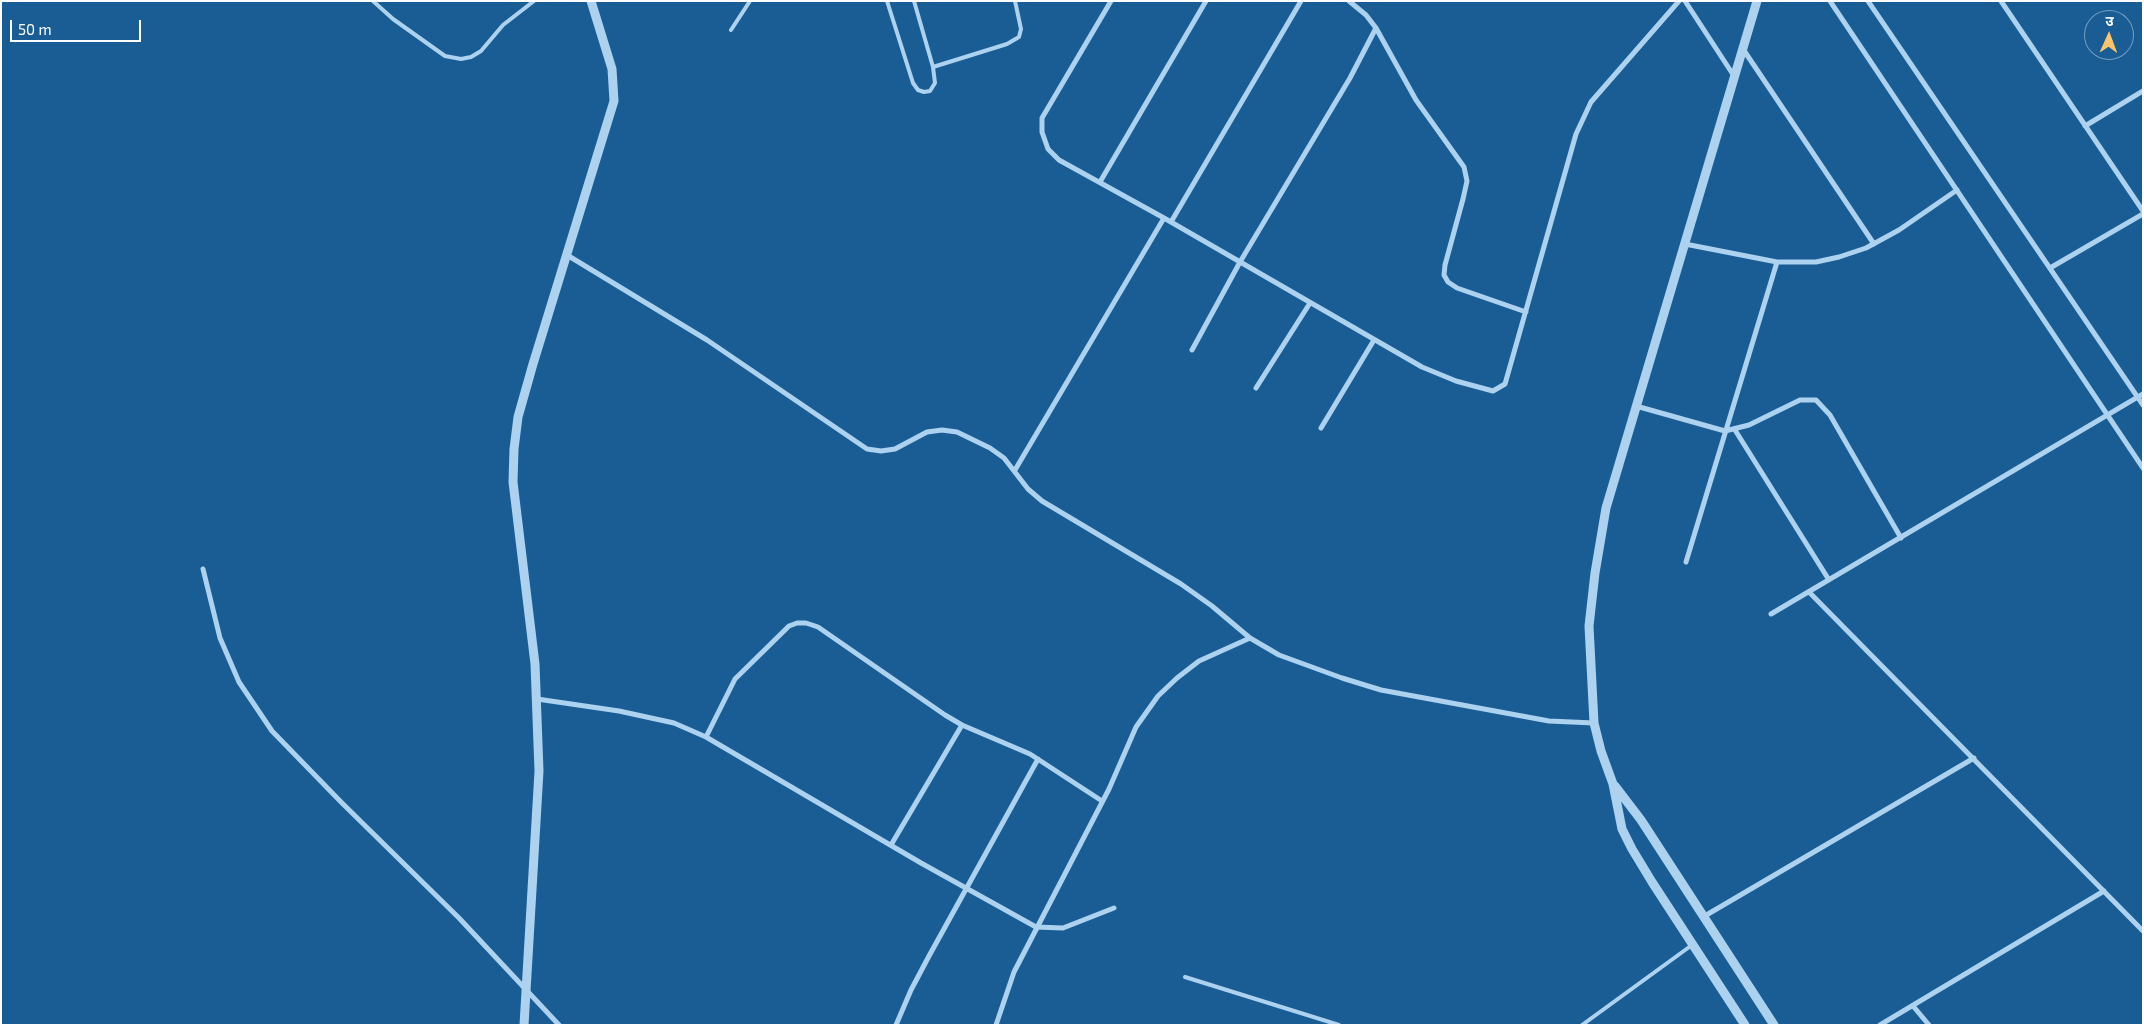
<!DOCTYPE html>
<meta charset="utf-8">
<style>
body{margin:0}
#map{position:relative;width:2144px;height:1026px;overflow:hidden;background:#1a5d95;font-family:"Exo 2","Noto Sans Devanagari",sans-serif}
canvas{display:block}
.frame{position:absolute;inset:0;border:2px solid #fff;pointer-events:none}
.north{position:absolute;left:2084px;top:10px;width:50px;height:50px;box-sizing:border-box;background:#1a5d95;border:1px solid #769ebf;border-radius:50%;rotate:2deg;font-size:14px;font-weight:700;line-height:20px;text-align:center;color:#fff}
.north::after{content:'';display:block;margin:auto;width:18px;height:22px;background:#ffc46a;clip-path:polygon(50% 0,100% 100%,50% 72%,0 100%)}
.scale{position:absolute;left:10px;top:20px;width:131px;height:22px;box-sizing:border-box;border:2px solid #fff;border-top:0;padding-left:6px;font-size:15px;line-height:18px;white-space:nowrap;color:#fff;-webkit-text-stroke:4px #1a5d95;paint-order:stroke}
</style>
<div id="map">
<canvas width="2144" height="1026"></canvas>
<div class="frame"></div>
<div class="north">उ</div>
<div class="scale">50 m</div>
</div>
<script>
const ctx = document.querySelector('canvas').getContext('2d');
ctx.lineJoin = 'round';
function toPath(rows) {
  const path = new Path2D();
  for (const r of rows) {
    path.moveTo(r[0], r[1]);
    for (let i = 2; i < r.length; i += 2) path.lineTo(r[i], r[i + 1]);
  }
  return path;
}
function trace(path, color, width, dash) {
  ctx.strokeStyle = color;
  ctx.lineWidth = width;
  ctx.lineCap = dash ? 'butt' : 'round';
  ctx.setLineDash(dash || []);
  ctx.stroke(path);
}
const service = toPath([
 [373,1,393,19,445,56,461,59,471,57,481,51,503,25,534,1],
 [887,1,913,83,918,90,924,92,930,91,935,83,933,67,914,1],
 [731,30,750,1],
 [933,67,1007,44,1019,37,1021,29,1015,1],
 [1185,977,1339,1025],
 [1582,1025,1692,945]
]);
const minor = toPath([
 [1111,1,1042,118,1042,132,1048,149,1059,160,1164,218,1422,367,1456,381,1493,391,1505,384,1576,134,1591,102,1679,1],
 [1349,1,1366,15,1376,28,1416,100,1464,167,1467,181,1463,199,1445,265,1444,275,1448,282,1457,288,1526,312],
 [1685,1,1734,76],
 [1830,1,2143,468],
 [1868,1,2143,405],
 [2001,1,2143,211],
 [1743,49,1874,244],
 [2085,126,2143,91],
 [1100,182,1206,1],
 [1171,222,1301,1],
 [1685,244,1777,262,1816,262,1839,257,1866,248,1899,230,1957,190],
 [567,255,707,340,867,449,881,451,895,449,927,432,942,430,957,432,990,448,1004,458,1028,489,1042,501,1181,584,1212,606,1250,638,1279,655,1342,678,1381,690,1549,721,1594,723],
 [2050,268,2143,214],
 [1192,350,1240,262,1350,78,1376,28],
 [1256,388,1310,303],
 [1636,406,1725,431,1749,425,1800,400,1816,400,1830,415,1901,538],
 [1321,428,1374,340],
 [1735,430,1829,580],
 [1015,470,1164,218],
 [1686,562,1777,262],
 [203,569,220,638,239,682,272,731,342,803,459,918,559,1025],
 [1809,592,2143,931],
 [1771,614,2143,394],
 [537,699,619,711,674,723,706,737,921,863,1036,927,1063,928,1114,908],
 [706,737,735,679,789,626,797,623,806,623,818,627,945,715,962,725,1030,754,1102,801],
 [891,845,962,725],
 [1703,917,1974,758],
 [1913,1006,1929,1025],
 [896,1025,911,990,929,956,1038,759],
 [996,1025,1014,972,1109,789,1136,727,1158,696,1177,678,1199,661,1250,638],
 [1880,1025,2104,891]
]);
const tertiary = toPath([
 [1615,786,1641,820,1774,1025],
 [524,1025,539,771,535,664,513,482,514,449,518,417,533,364,614,101,612,69,591,1],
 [1745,1025,1652,882,1632,849,1622,829,1613,784,1601,751,1594,723,1589,626,1595,573,1606,508,1757,1]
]);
trace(service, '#acd2f0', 4);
trace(minor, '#acd2f0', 5);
trace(tertiary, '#acd2f0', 9);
</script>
